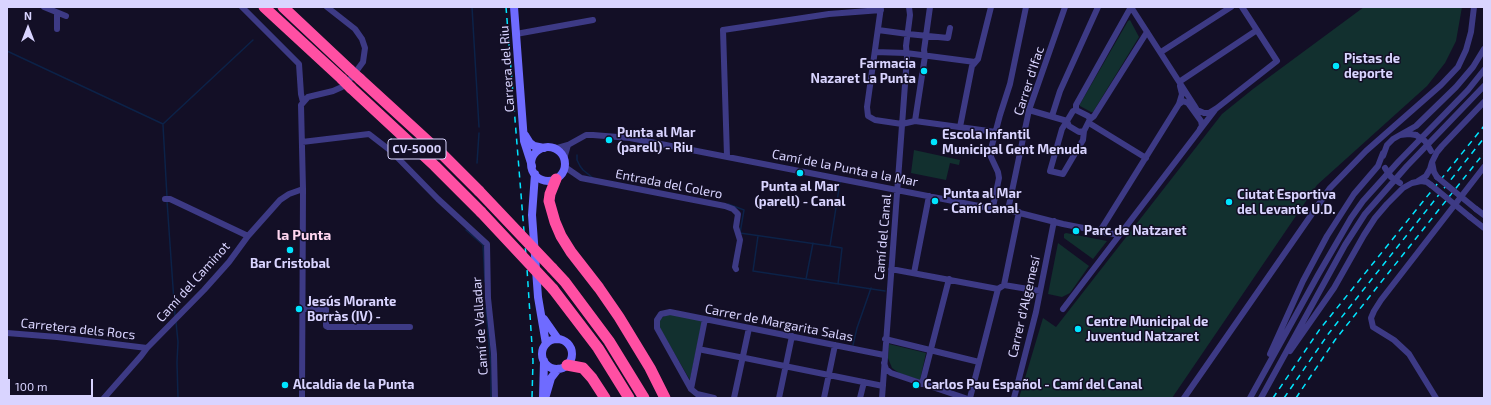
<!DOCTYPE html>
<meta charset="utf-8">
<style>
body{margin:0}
#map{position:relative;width:1491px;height:405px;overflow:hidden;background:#130f26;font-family:"Exo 2",sans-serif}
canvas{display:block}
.frame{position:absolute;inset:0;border:8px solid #d9d4ff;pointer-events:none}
.north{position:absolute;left:8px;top:8px;width:40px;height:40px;-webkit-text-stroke:3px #130f26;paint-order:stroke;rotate:0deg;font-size:11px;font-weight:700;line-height:16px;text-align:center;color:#d9d4ff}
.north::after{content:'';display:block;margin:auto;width:14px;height:18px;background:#d9d4ff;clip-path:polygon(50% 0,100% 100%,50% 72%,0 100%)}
.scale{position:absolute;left:8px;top:379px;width:85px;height:18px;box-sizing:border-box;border:2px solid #d9d4ff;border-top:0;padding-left:5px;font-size:12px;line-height:14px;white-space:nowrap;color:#d9d4ff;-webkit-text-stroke:3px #130f26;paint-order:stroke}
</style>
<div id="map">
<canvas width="1491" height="405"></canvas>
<div class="frame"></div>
<div class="north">N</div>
<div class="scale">100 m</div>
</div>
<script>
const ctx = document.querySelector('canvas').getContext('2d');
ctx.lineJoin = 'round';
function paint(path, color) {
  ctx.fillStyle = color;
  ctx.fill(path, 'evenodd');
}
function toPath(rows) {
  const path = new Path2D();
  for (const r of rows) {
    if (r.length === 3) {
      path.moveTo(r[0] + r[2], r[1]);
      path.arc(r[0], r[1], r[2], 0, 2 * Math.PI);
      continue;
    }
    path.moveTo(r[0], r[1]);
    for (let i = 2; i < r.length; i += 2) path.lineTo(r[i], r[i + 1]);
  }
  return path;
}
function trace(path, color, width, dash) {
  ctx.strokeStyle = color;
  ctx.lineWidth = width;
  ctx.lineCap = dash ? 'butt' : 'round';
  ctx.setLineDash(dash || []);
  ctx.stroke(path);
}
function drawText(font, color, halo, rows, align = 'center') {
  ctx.font = font + ' "Exo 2",sans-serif';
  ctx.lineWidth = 3;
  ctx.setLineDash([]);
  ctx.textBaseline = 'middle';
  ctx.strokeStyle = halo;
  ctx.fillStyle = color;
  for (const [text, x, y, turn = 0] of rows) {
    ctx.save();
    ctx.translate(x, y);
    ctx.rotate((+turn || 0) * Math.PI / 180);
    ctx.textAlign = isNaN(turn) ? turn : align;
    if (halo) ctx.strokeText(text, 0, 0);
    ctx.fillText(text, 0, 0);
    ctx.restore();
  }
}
const green = toPath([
 [1364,7,1462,7,1456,41,1445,63,1427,86,1317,185,1172,398,1019,398,1043,318,1056,327,1222,114,1253,89],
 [1130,20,1139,37,1093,112,1091,112,1080,106,1080,104,1128,21],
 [914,150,960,160,959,165,950,163,946,180,911,173],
 [1066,233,1107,241,1093,259,1064,238,1064,234],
 [1058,243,1089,266,1070,293,1062,297,1048,294],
 [668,314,700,320,702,322,690,380,659,327,660,319],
 [889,344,926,353,920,380,899,373,892,368,888,358]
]);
const stream = toPath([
 [472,7,479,127],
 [7,51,163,124,253,40],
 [163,125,167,197],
 [577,155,577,160,580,166,583,170,593,178],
 [477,163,479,133],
 [167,201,175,316],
 [728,204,744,210,740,233,830,246],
 [466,230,483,245,485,282],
 [758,236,753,271,885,291],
 [806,279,813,243],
 [838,284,842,248,830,246,840,182],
 [486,308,491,366,491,398],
 [176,322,178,342,177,362,178,398],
 [853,345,857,328,871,288]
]);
const street = toPath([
 [44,7,66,16],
 [242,7,299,64,301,94,303,102],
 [881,7,867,107,868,116,875,120,902,124,915,121,996,132],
 [1131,7,1194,105,1197,110,1204,113,1209,113,1217,108,1277,61,1242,7],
 [57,29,57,13],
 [878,30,908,34,948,38,950,28],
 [516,34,593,20],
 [875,52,906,53,975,62],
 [1161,52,1231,7],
 [1182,80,1257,30],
 [1179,104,1183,101,1188,103,1201,121,1202,126,1200,129],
 [1029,110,1067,121,1062,129,1050,171,1063,174,1083,140,1084,131],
 [1076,110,1076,105,1131,7],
 [1076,110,1088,116,1090,119,1084,131,1079,132,1069,126,1067,121,1073,111,1076,110],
 [1052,116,1060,91,1098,7],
 [1090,119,1094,116,1147,32],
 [915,121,925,56,924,50,930,7],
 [1089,123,1146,158],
 [960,127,972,66,978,59,991,7],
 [1400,135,1416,126,1456,87,1473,67,1484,49],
 [302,142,369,134,391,151,438,199,487,244,488,298,494,354,495,398],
 [554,149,568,145,586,135,593,135,630,138,984,207,1008,210,1063,224,1119,235],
 [727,156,723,30,829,14,881,10],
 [1383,156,1387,145,1393,139,1400,135,1409,134,1416,135],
 [564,159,568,145],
 [565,167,581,178,725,206,733,209,738,214,736,227,740,240,735,267,736,269],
 [1437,177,1434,172,1432,162,1437,152,1442,146,1484,102],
 [1418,181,1426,176,1430,169,1432,162],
 [165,199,170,199,248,236],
 [993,207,999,178,998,172,991,157,991,149,1000,115,1010,84,1026,7],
 [1476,209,1484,215],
 [1008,210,1029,110,1065,7],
 [1470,217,1484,228],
 [1100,231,1179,104,1182,94,1180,86],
 [891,269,998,289,1004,285,1040,291],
 [914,273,929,196],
 [1004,285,1019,212],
 [302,309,326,309,326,326,328,327,410,327],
 [1063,309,1215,110],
 [7,333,57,337,147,348],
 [885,339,979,362],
 [703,350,739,357],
 [1290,351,1334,288,1364,235,1375,218,1387,204,1403,188,1412,183,1421,181,1427,182,1431,185],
 [1270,354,1303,281,1327,236,1354,194,1378,166,1383,153],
 [745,358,883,386],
 [884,363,886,369,891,373,965,398],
 [922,384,949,279],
 [691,389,705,319],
 [104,398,141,356,147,348,204,290,229,262,248,236,280,200,289,194,303,189],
 [302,398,303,189,301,105,308,97,333,91,342,87,352,77,363,62,365,48,362,39,355,29,327,7],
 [714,398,697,394,691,389,657,328,657,320,661,314,670,312,884,355],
 [734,398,749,328],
 [779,398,792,336],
 [824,398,835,345],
 [860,398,864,382],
 [882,398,907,57,906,46,910,15,909,7],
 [970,398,998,289],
 [1014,398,1036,312,1054,221],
 [1184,398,1330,188,1366,151,1441,85,1458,67,1466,50,1471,32,1474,7],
 [1250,398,1318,275,1351,218,1363,201,1399,161,1468,90,1484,70],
 [1261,398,1345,245,1365,214,1407,166,1484,86],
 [1436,398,1409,354,1394,340,1373,327,1371,318,1374,311,1381,300,1484,167]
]);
const secondary = toPath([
 [514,7,524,141,532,166],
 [525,135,530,143,534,146,544,148],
 [548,164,17],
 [535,174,532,215,538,297,546,344],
 [544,319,558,339],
 [557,354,15],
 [546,395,551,378,558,369],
 [543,398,544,361]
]);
const highway = toPath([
 [264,7,342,79],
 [283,7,350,70],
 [360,79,442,154,479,191],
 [351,88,435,166,481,212],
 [556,179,550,194,549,201,555,222,561,236,571,252,599,288,619,317,650,368,665,398],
 [552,268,565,282,609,341,644,398],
 [553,289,598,348,629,398],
 [567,365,583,368,592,378,605,398]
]);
const rail = toPath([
 [506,7,527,269,533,361,532,398],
 [1273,398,1320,329,1484,126],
 [1284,398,1329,333,1484,138],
 [1296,398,1335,340,1484,153]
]);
const streetBridge = toPath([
 [1416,135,1425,141,1431,151],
 [1385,168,1391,177,1400,183],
 [1437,177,1476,209],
 [1431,185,1470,217]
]);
const highwayBridge = toPath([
 [350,70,360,79],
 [342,79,351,88],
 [479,191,552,268],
 [481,212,553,289]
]);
const markers = [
 [1336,66,4,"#00e5ff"],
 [924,71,4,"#00e5ff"],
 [609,140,4,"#00e5ff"],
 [934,142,4,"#00e5ff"],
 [800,173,4,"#00e5ff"],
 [935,201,4,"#00e5ff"],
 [1229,202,4,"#00e5ff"],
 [1076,231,4,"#00e5ff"],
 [290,250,4,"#00e5ff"],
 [299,309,4,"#00e5ff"],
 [1078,329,4,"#00e5ff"],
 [285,385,4,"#00e5ff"],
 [916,385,4,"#00e5ff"]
];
const shields = [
 [417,149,58]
];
const shieldNames = [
 ["CV-5000",417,149]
];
const poiNames = [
 ["Pistas de",1344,59],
 ["deporte",1344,74],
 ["Farmacia",916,64,"right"],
 ["Nazaret La Punta",916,79,"right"],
 ["Punta al Mar",617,133],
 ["(parell) - Riu",617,148],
 ["Escola Infantil",942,135],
 ["Municipal Gent Menuda",942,150],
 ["Punta al Mar",800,187,"center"],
 ["(parell) - Canal",800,202,"center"],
 ["Punta al Mar",943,194],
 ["- Camí Canal",943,209],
 ["Ciutat Esportiva",1237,195],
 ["del Levante U.D.",1237,210],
 ["Parc de Natzaret",1084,231],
 ["Bar Cristobal",290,264,"center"],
 ["Jesús Morante",307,302],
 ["Borràs (IV) -",307,317],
 ["Centre Municipal de",1086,322],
 ["Juventud Natzaret",1086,337],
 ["Alcaldia de la Punta",293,385],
 ["Carlos Pau Español - Camí del Canal",924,385]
];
const streetNames = [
 ["Carrera del Riu",507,69,-94],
 ["Carrer d'Ifac",1029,81,-72],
 ["Camí de la Punta a la Mar",845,168,11],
 ["Entrada del Colero",669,184,11],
 ["Camí del Canal",883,237,-85],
 ["Camí del Caminot",193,282,-48],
 ["Carrer d'Algemesí",1024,307,-77],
 ["Carrer de Margarita Salas",779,323,11],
 ["Camí de Valladar",480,326,-94],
 ["Carretera dels Rocs",78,329,6]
];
const neighbourhoodNames = [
 ["la Punta",304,235]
];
paint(green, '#12302f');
trace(stream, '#0c2248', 1.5);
trace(street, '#3d3a85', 6);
trace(secondary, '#6f6bff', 8);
trace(highway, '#ff4fa3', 11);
trace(rail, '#00e5ff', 1.5, [6, 5]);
trace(streetBridge, '#3d3a85', 6);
trace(highwayBridge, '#ff4fa3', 11);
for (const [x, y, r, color] of markers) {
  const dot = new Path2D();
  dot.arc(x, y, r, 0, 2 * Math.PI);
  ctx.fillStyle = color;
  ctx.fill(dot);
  trace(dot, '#130f26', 1.5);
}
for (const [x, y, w] of shields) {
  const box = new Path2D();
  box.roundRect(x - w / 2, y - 10, w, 20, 3);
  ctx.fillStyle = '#130f26';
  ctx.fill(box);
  trace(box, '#d9d4ff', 1);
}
drawText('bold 12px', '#d9d4ff', null, shieldNames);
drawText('bold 13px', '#d9d4ff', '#130f26', poiNames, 'left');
drawText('13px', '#d9d4ff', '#130f26', streetNames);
drawText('bold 14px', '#ffd6f0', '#130f26', neighbourhoodNames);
</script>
